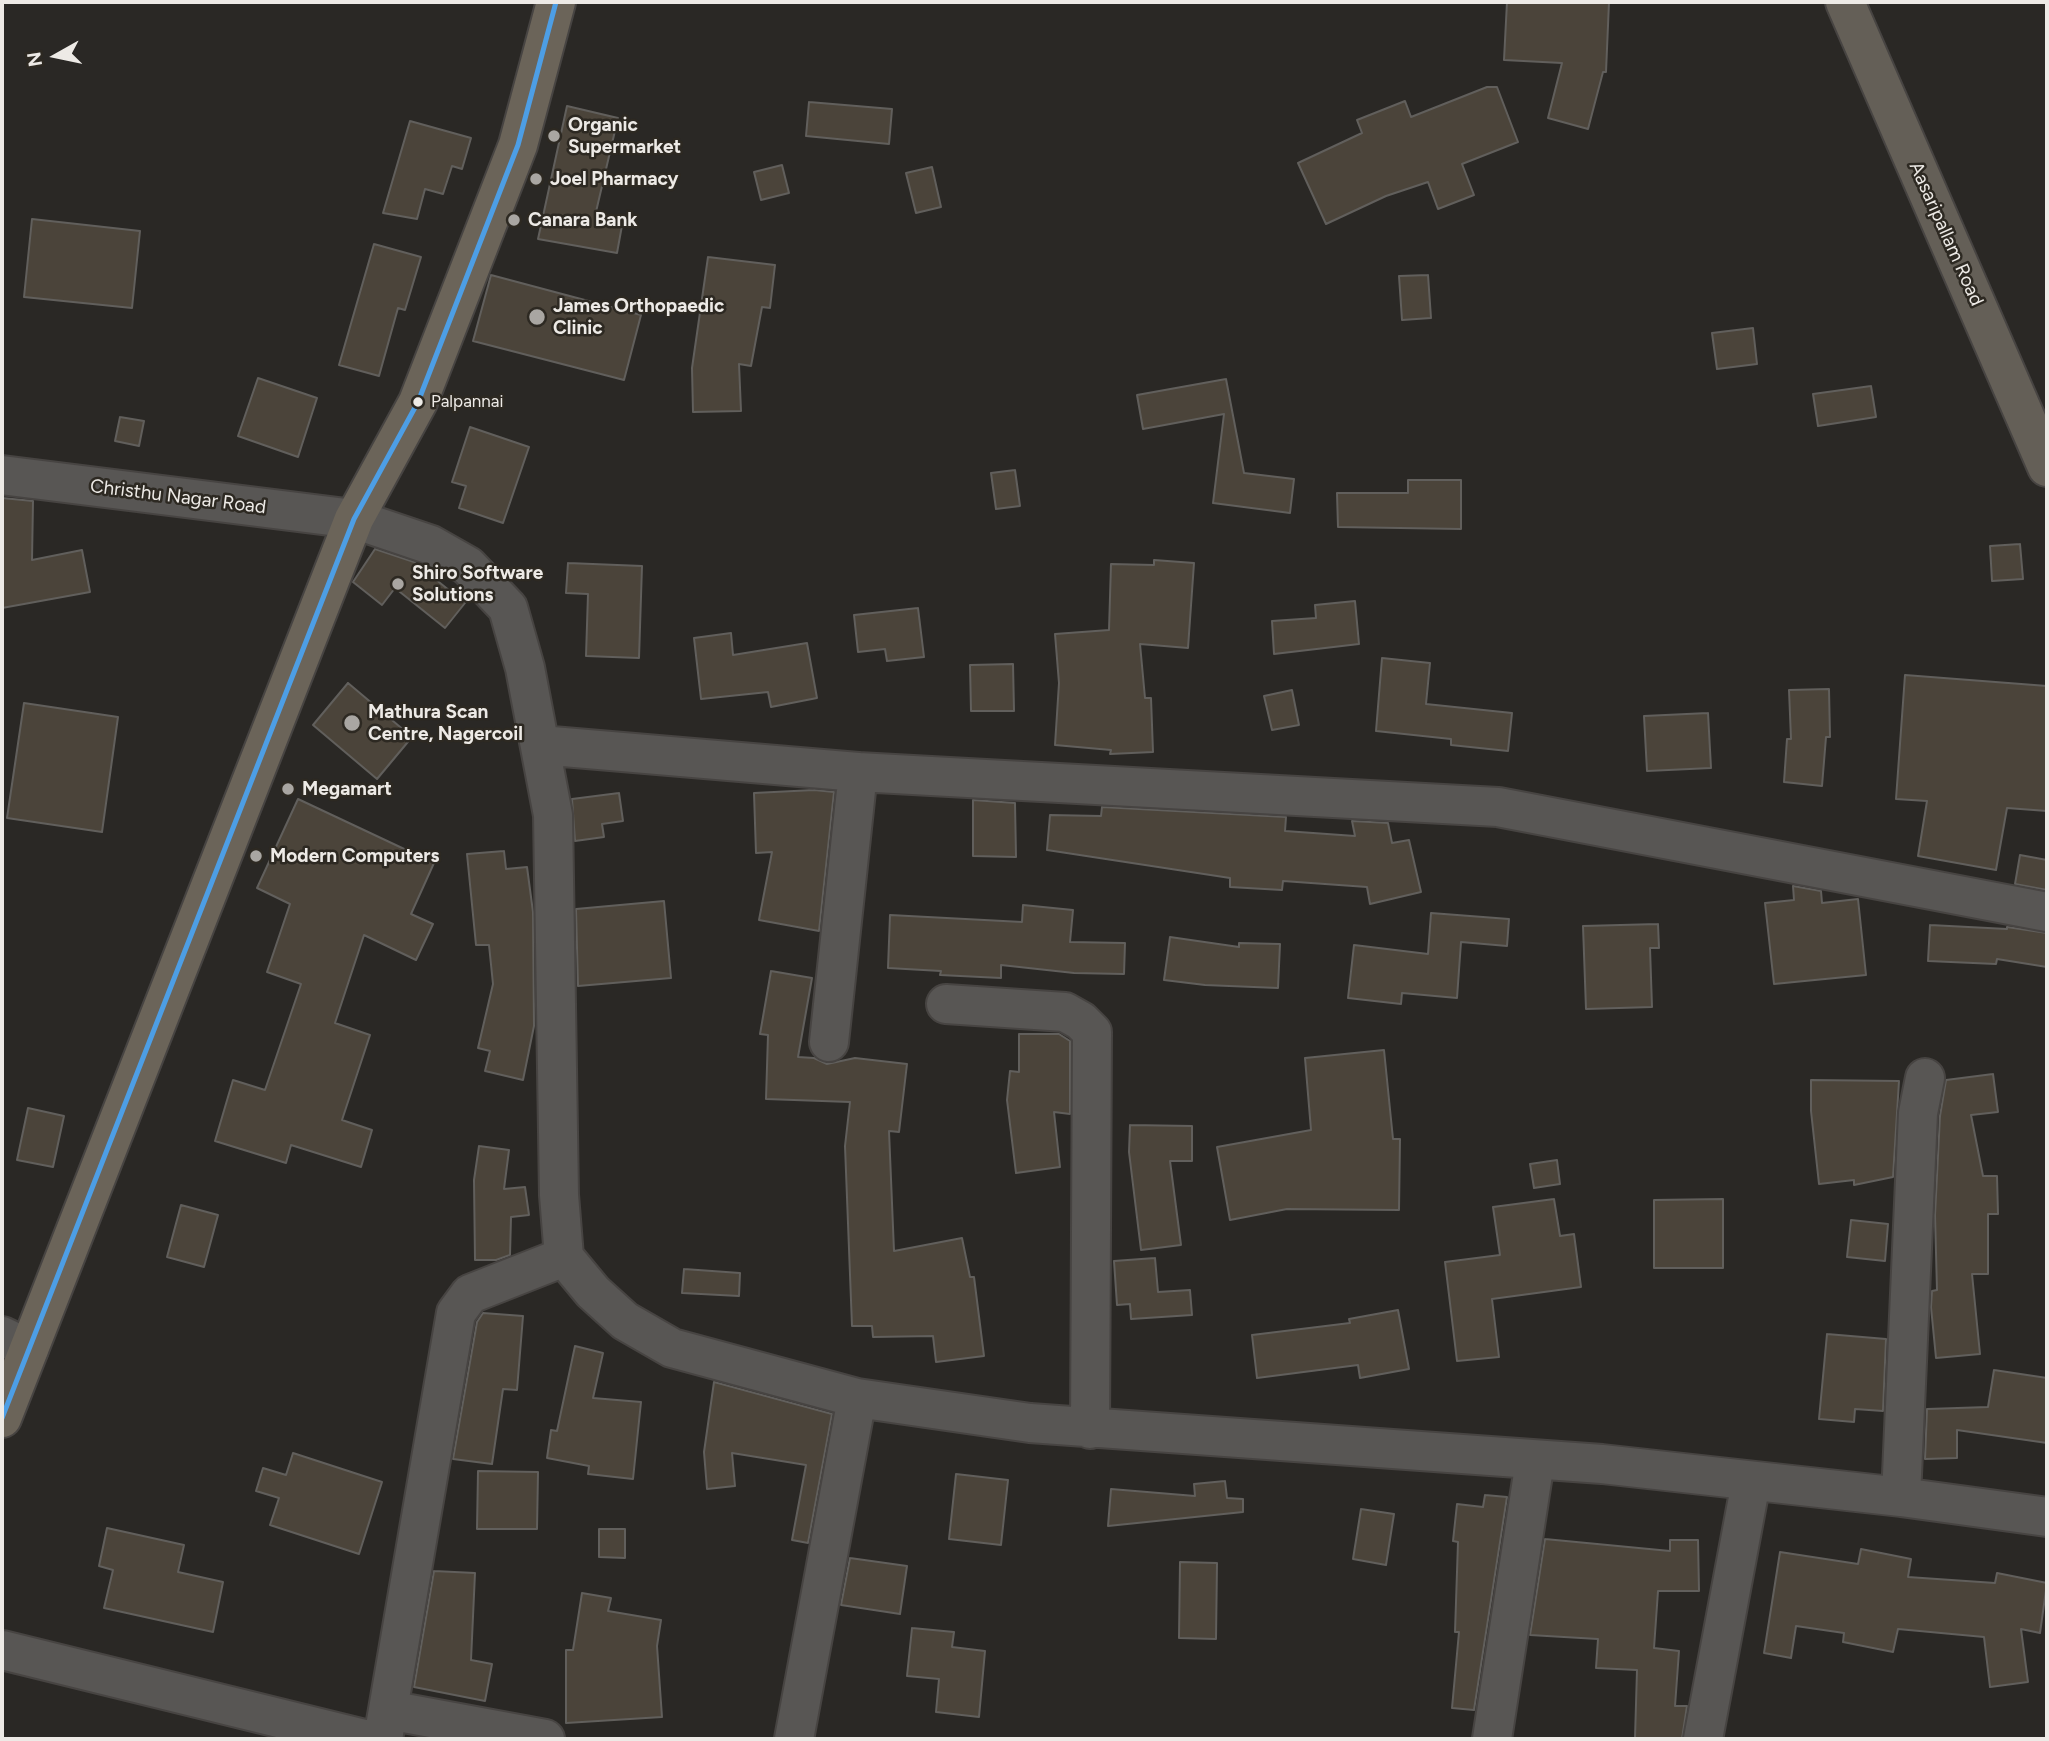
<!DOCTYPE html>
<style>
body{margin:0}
#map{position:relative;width:2049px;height:1741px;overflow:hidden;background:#2a2825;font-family:Figtree,sans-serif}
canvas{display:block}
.frame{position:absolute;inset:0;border:4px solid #edeae6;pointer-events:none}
.north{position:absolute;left:21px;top:21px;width:70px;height:70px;-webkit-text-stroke:5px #2d2922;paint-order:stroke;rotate:261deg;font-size:19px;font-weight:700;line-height:28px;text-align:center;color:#edeae6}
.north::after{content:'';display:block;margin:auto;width:24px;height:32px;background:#edeae6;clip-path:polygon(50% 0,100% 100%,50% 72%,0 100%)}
</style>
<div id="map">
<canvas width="2049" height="1741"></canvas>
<div class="frame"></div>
<div class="north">N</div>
</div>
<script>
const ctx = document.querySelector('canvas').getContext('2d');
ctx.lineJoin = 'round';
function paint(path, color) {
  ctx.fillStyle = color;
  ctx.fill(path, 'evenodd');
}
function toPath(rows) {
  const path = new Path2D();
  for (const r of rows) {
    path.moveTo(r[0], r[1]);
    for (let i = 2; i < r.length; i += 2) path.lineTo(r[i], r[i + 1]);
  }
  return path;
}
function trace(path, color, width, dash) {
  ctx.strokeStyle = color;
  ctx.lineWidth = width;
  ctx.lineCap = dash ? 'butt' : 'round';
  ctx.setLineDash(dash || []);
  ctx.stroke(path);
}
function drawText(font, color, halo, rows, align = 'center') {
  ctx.font = font + ' Figtree,sans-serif';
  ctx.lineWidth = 5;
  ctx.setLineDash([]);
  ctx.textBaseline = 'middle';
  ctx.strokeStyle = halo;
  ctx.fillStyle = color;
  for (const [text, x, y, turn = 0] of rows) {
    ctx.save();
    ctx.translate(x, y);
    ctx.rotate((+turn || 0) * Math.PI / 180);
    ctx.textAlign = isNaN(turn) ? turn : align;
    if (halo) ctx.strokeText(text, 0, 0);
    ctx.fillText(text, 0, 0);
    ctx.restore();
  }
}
const building = toPath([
 [1507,2,1609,2,1606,72,1603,72,1588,129,1548,118,1562,63,1504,60,1507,2],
 [1487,87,1497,87,1518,142,1462,164,1474,195,1438,209,1428,182,1386,196,1326,224,1298,163,1362,133,1357,120,1405,101,1411,117,1487,87],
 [809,102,892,109,889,144,806,136,809,102],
 [567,106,618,118,595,216,623,220,617,253,538,239,567,106],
 [410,121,471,138,462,169,452,166,443,194,425,189,417,219,383,213,410,121],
 [782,165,789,193,761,200,754,172,782,165],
 [932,167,941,207,916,213,906,173,932,167],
 [32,219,140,231,132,308,24,297,32,219],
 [374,244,421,257,405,310,398,308,379,376,339,365,374,244],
 [708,257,775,265,770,308,762,307,751,366,739,364,741,411,693,412,692,368,708,257],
 [491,275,641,315,624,380,473,341,491,275],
 [1428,275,1431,318,1402,320,1399,276,1428,275],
 [1753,328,1757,364,1717,369,1712,333,1753,328],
 [258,378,317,398,298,457,238,436,258,378],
 [1226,379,1244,473,1294,479,1290,513,1213,503,1224,414,1143,429,1137,395,1226,379],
 [1871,386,1876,417,1818,426,1813,394,1871,386],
 [120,417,144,421,139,446,115,441,120,417],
 [470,427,529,447,503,523,459,508,466,486,452,482,470,427],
 [1015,470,1020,506,996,509,991,473,1015,470],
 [1408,480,1461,480,1461,529,1338,527,1337,493,1408,493,1408,480],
 [2,498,33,501,32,560,82,550,90,592,2,608,2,498],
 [2020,544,2023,579,1992,581,1990,546,2020,544],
 [375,549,414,562,465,603,445,628,395,588,382,605,353,582,375,549],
 [1154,560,1194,563,1188,648,1140,644,1145,698,1151,698,1153,752,1110,754,1111,750,1055,745,1059,683,1055,634,1109,630,1111,564,1154,565,1154,560],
 [568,563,642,566,639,658,586,656,588,594,566,593,568,563],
 [1355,601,1359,644,1274,654,1272,621,1316,618,1315,605,1355,601],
 [918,608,924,657,887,661,885,649,858,652,854,615,918,608],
 [731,633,733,655,807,643,817,698,771,707,768,692,701,699,694,638,731,633],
 [1382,658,1430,663,1426,704,1512,713,1508,751,1451,745,1451,739,1376,731,1382,658],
 [1013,664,1014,711,971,711,970,665,1013,664],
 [1905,675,2047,686,2047,811,2007,808,1996,870,1918,856,1927,801,1896,799,1905,675],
 [348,683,412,737,377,779,313,725,348,683],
 [1829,689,1830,737,1826,737,1822,786,1784,782,1787,739,1791,739,1789,690,1829,689],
 [1292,690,1299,725,1272,730,1264,696,1292,690],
 [24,703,118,717,102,832,7,818,24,703],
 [1708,713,1711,768,1647,771,1644,716,1708,713],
 [814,790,834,792,819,931,759,920,772,852,756,853,754,793,814,790],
 [619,793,623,821,602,824,604,837,575,841,572,799,619,793],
 [298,799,434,863,411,914,433,924,416,960,364,935,335,1023,370,1035,342,1120,372,1130,361,1167,291,1145,286,1163,215,1141,233,1080,265,1090,301,984,267,972,290,904,257,888,298,799],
 [973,800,1015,803,1016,857,973,856,973,800],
 [1102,807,1286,817,1285,831,1355,836,1352,821,1388,823,1392,843,1409,840,1421,892,1370,904,1367,887,1283,881,1282,890,1230,887,1230,878,1047,850,1050,815,1101,816,1102,807],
 [504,851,506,869,527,867,533,912,534,1026,523,1080,485,1071,490,1051,478,1048,493,984,489,945,476,945,467,854,504,851],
 [2020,855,2047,860,2047,890,2015,884,2020,855],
 [1793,886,1821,891,1822,903,1858,899,1866,975,1774,984,1765,903,1794,900,1793,886],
 [664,901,671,978,578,986,576,909,664,901],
 [1023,905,1073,910,1070,942,1125,943,1124,974,1074,973,1001,965,1001,978,940,975,941,971,888,968,890,915,1022,922,1023,905],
 [1431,913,1509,919,1507,946,1461,942,1457,998,1402,993,1401,1004,1348,998,1354,945,1428,954,1431,913],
 [1658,924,1659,948,1650,948,1652,1007,1586,1009,1583,926,1658,924],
 [1930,925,2007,929,2007,927,2047,933,2047,967,1997,959,1996,964,1928,961,1930,925],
 [1170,937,1239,947,1239,943,1280,944,1278,988,1205,985,1164,980,1170,937],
 [771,971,812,978,798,1057,814,1058,827,1064,855,1058,907,1064,899,1132,889,1131,894,1251,962,1238,970,1277,974,1277,984,1356,936,1362,933,1336,873,1337,872,1326,852,1326,845,1146,850,1102,766,1099,768,1035,760,1034,771,971],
 [1019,1034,1059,1034,1070,1041,1070,1114,1054,1112,1060,1167,1016,1173,1007,1100,1010,1071,1019,1072,1019,1034],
 [1384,1050,1393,1139,1400,1139,1399,1210,1287,1209,1230,1220,1217,1147,1311,1130,1305,1058,1384,1050],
 [1993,1074,1998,1112,1971,1115,1983,1176,1997,1176,1998,1214,1988,1214,1988,1274,1972,1274,1980,1354,1936,1358,1931,1307,1932,1291,1937,1290,1935,1215,1940,1116,1946,1080,1993,1074],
 [1811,1080,1899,1081,1893,1177,1854,1185,1854,1180,1819,1184,1811,1111,1811,1080],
 [28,1108,64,1116,53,1167,17,1160,28,1108],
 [1130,1125,1192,1126,1192,1161,1170,1161,1181,1245,1141,1250,1129,1152,1130,1125],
 [479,1146,509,1150,504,1189,525,1187,529,1215,511,1217,510,1255,496,1260,475,1260,474,1180,479,1146],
 [1557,1160,1560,1184,1534,1188,1530,1164,1557,1160],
 [1554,1199,1560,1236,1574,1234,1581,1287,1492,1299,1499,1357,1457,1361,1445,1262,1500,1255,1493,1207,1554,1199],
 [1723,1199,1723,1268,1654,1268,1654,1200,1723,1199],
 [181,1205,218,1215,204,1267,167,1257,181,1205],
 [1851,1220,1888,1224,1885,1261,1847,1257,1851,1220],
 [1155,1258,1158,1292,1190,1290,1192,1315,1131,1319,1130,1304,1117,1305,1114,1261,1155,1258],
 [684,1269,740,1273,739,1296,682,1293,684,1269],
 [1398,1310,1409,1369,1360,1378,1358,1365,1257,1378,1252,1335,1350,1323,1349,1319,1398,1310],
 [483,1313,523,1316,517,1390,503,1389,492,1464,453,1459,477,1322,483,1313],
 [1827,1334,1886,1339,1883,1411,1855,1409,1854,1422,1819,1419,1827,1334],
 [575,1346,603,1353,593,1398,641,1402,633,1479,588,1474,589,1466,547,1458,551,1430,557,1431,575,1346],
 [1994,1370,2047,1378,2047,1443,1957,1430,1957,1458,1925,1459,1927,1409,1988,1407,1994,1370],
 [714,1382,832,1414,808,1543,792,1540,806,1465,732,1453,735,1486,707,1489,704,1452,714,1382],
 [293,1453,382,1482,359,1554,270,1525,279,1498,256,1491,263,1468,286,1475,293,1453],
 [478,1471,538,1472,537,1529,477,1529,478,1471],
 [956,1474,1008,1480,1001,1545,949,1539,956,1474],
 [1225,1481,1227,1498,1243,1499,1243,1512,1108,1526,1111,1489,1195,1496,1194,1484,1225,1481],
 [1485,1495,1507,1497,1474,1710,1452,1708,1459,1632,1455,1632,1458,1542,1453,1541,1457,1504,1483,1507,1485,1495],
 [1361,1509,1394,1514,1386,1565,1353,1559,1361,1509],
 [107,1528,184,1545,178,1572,223,1582,213,1632,104,1608,113,1570,99,1566,107,1528],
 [599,1529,625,1529,625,1558,599,1557,599,1529],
 [1545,1539,1670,1551,1670,1540,1698,1540,1699,1591,1658,1591,1654,1648,1679,1651,1675,1706,1687,1706,1682,1739,1635,1738,1637,1670,1596,1668,1598,1639,1530,1635,1545,1539],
 [1861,1549,1911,1559,1908,1577,1995,1583,1997,1573,2047,1583,2040,1633,2021,1629,2028,1682,1990,1687,1984,1637,1898,1629,1893,1652,1843,1642,1844,1633,1796,1626,1791,1658,1764,1653,1780,1552,1858,1564,1861,1549],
 [850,1558,907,1566,900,1614,841,1605,850,1558],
 [1180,1562,1217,1563,1216,1639,1179,1638,1180,1562],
 [434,1571,475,1573,471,1660,492,1664,485,1701,414,1687,434,1571],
 [582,1593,611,1598,608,1611,661,1620,657,1646,662,1717,566,1723,566,1650,573,1650,582,1593],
 [912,1628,954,1632,952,1647,985,1651,979,1717,936,1712,939,1679,907,1676,912,1628]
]);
const minor = toPath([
 [2,475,354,519,431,545,468,566,508,608,525,668,553,815,559,1195,564,1257,593,1292,625,1321,672,1348,857,1398,1030,1423,1602,1464,1901,1497,2047,1517],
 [540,745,858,772,1498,807,2047,912],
 [946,1004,1065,1012,1081,1021,1092,1032,1090,1429],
 [829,1042,858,772],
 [2,1336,29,1349],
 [1901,1497,1918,1113,1925,1078],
 [2,1650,364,1739],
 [388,1710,545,1739],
 [383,1739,456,1313,470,1294,564,1257],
 [794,1739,857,1398],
 [1492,1739,1535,1461],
 [1703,1739,1751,1482]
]);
const major = toPath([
 [1845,2,2047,467]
]);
const highway = toPath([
 [2,1418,354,519,418,402,518,145,556,2]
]);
const bus1 = toPath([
 [2,1418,354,519,418,402,518,145,556,2]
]);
const markers = [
 [554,136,7,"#a9a6a2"],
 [536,179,7,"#a9a6a2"],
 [514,220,7,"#a9a6a2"],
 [537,317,9,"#a9a6a2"],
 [418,402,6,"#edeae6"],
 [398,584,7,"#a9a6a2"],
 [352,723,9,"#a9a6a2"],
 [288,789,7,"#a9a6a2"],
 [256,856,7,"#a9a6a2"]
];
const busNames = [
 ["Palpannai",431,402]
];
const poiNames = [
 ["Organic",568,125],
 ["Supermarket",568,147],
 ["Joel Pharmacy",550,179],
 ["Canara Bank",528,220],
 ["James Orthopaedic",553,306],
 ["Clinic",553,328],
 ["Shiro Software",412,573],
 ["Solutions",412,595],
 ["Mathura Scan",368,712],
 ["Centre, Nagercoil",368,734],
 ["Megamart",302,789],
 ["Modern Computers",270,856]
];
const streetNames = [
 ["Aasaripallam Road",1946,234,66],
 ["Christhu Nagar Road",178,497,7]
];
paint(building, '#4b443a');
trace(building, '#615f5c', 2);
trace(minor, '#474442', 42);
trace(major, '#474442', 42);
trace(highway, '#474442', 42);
trace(minor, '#585654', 38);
trace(major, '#645f57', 38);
trace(highway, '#6b6459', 38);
trace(bus1, '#4d9ee5', 5);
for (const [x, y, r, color] of markers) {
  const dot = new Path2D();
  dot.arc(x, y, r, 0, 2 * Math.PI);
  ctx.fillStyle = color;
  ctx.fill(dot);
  trace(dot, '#2d2922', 2.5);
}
drawText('17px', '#edeae6', '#2d2922', busNames, 'left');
drawText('bold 19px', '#edeae6', '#2d2922', poiNames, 'left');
drawText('19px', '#edeae6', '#2d2922', streetNames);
</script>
